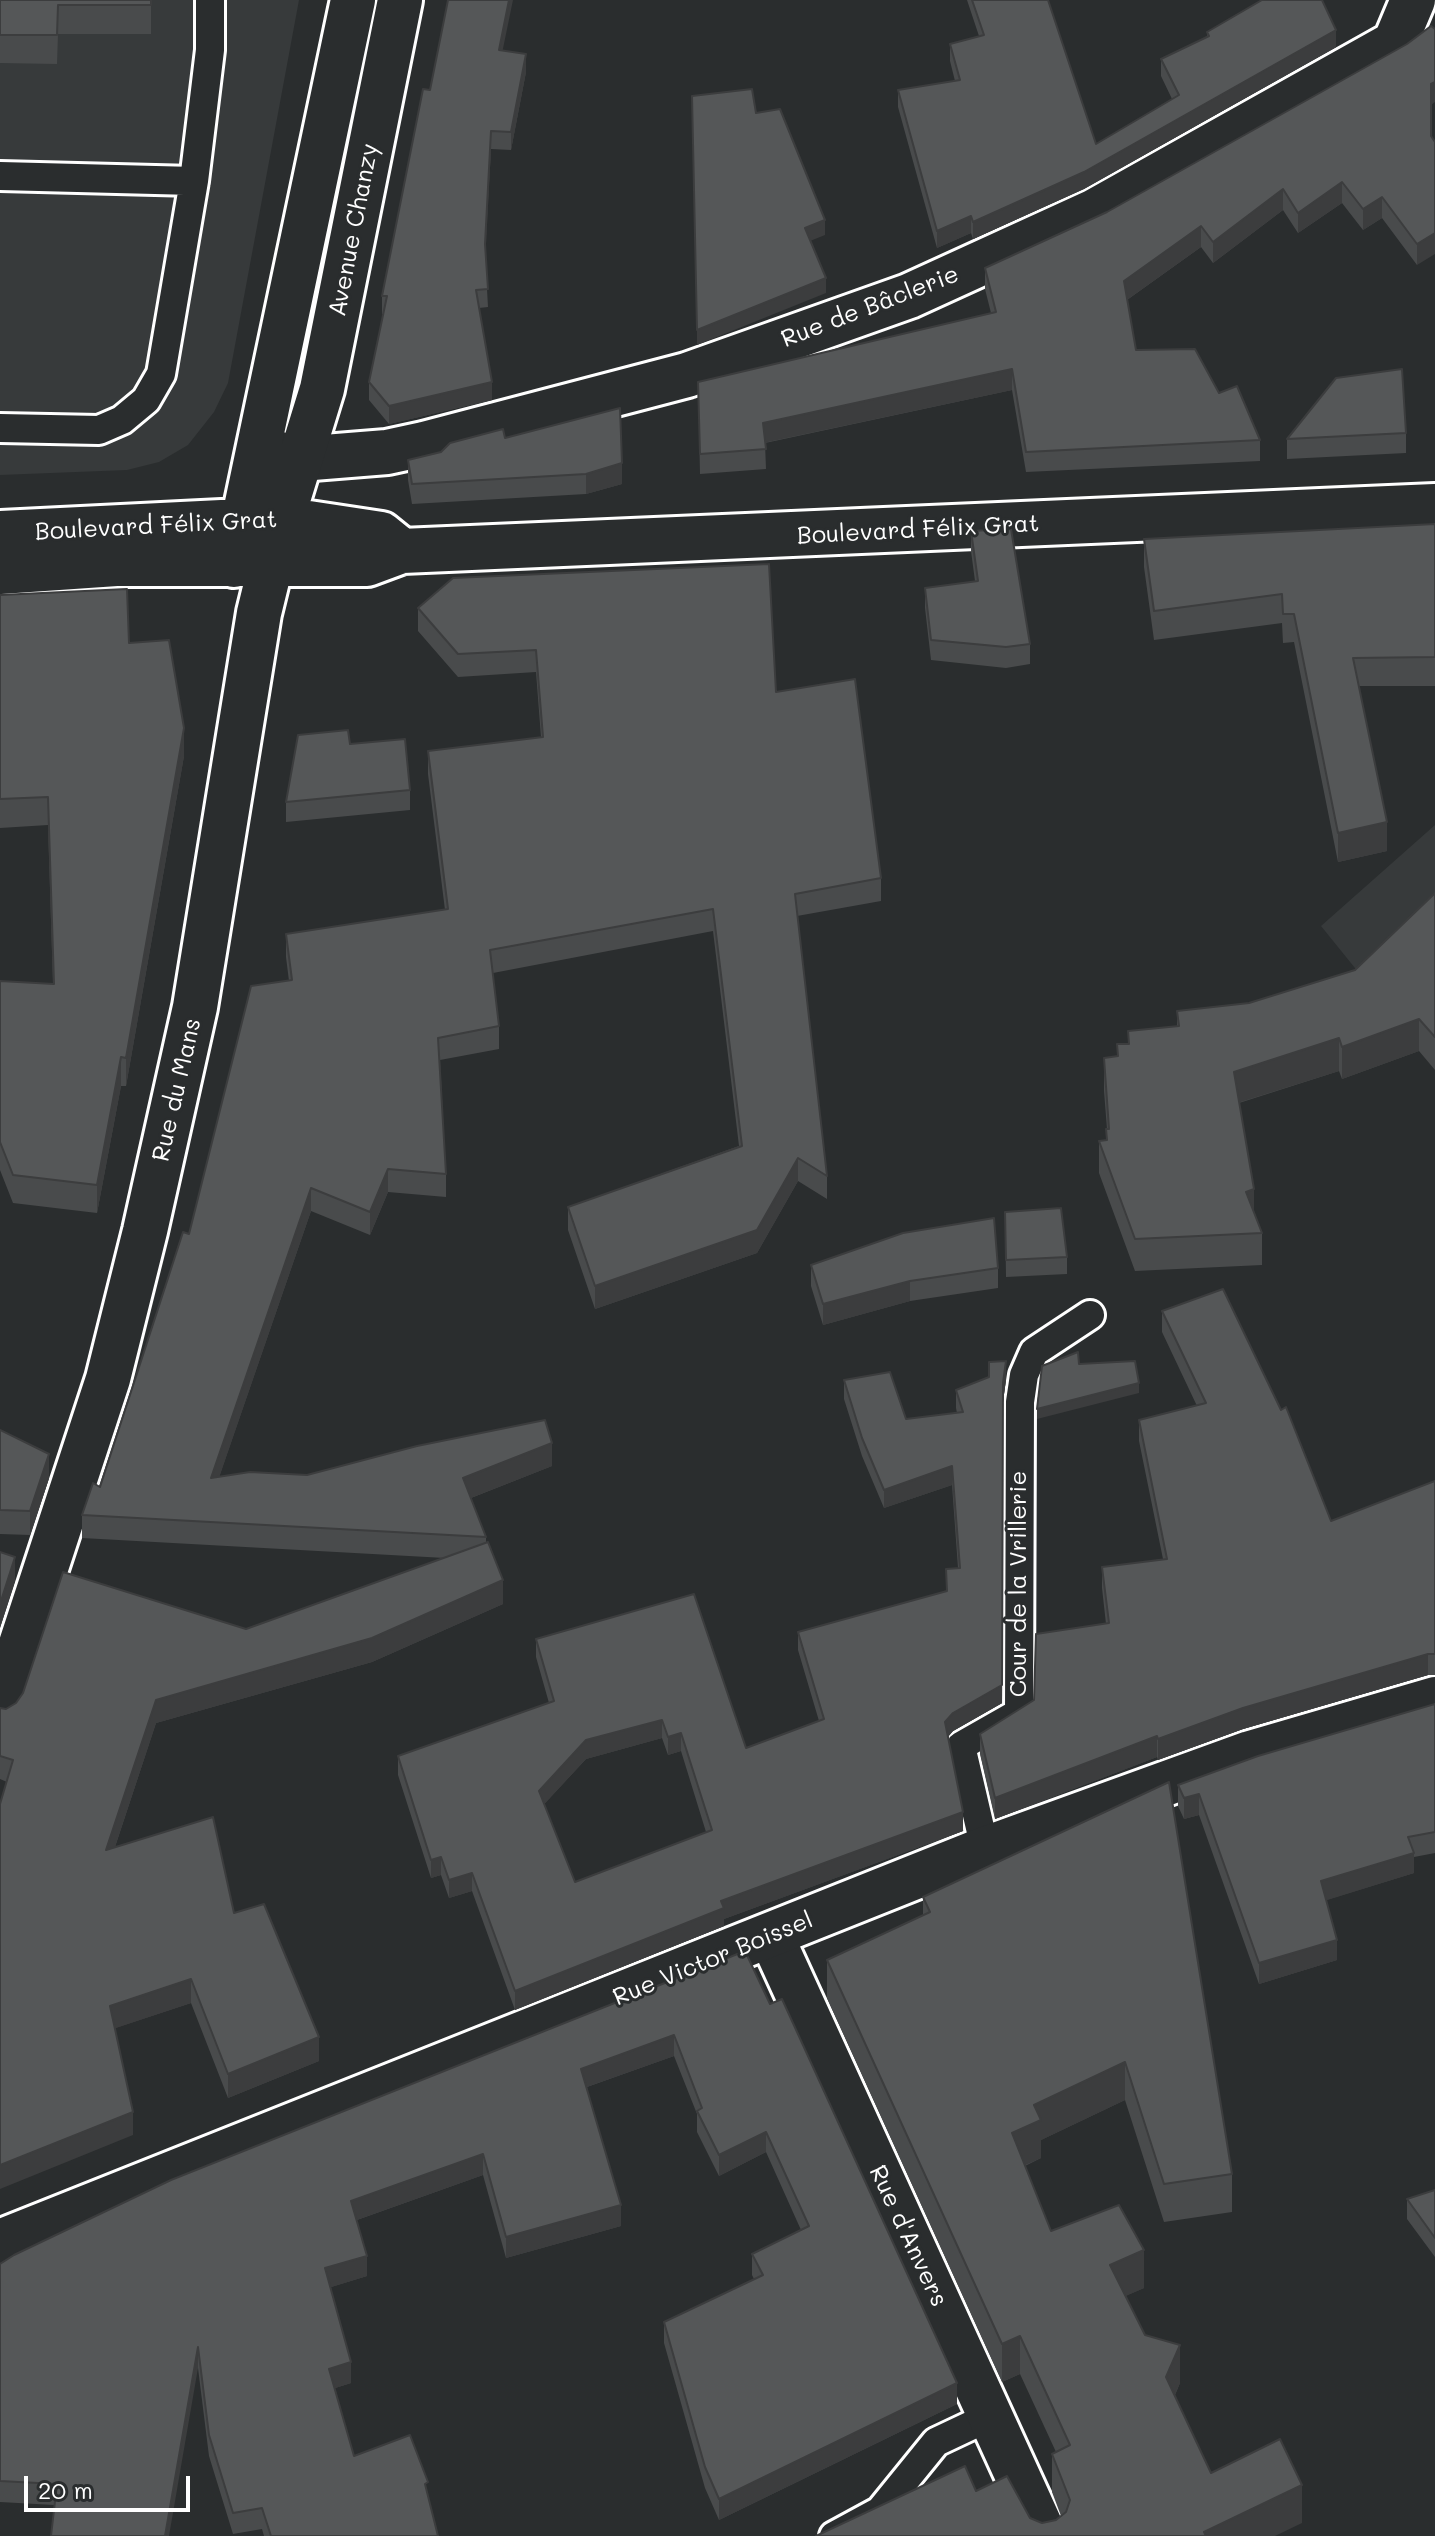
<!DOCTYPE html>
<meta charset="utf-8">
<style>
body{margin:0}
#map{position:relative;width:1435px;height:2536px;overflow:hidden;background:#2a2d2e;font-family:Mali,sans-serif}
canvas{display:block}
.scale{position:absolute;left:24px;top:2476px;width:166px;height:36px;box-sizing:border-box;border:4px solid #fff;border-top:0;padding-left:10px;font-size:24px;line-height:28px;white-space:nowrap;color:#fff;-webkit-text-stroke:6px #2a2d2e;paint-order:stroke}
</style>
<div id="map">
<canvas width="1435" height="2536"></canvas>
<div class="scale">20 m</div>
</div>
<script>
const ctx = document.querySelector('canvas').getContext('2d');
ctx.lineJoin = 'round';
function paint(path, color) {
  ctx.fillStyle = color;
  ctx.fill(path, 'evenodd');
}
function toPath(rows) {
  const path = new Path2D();
  for (const r of rows) {
    path.moveTo(r[0], r[1]);
    for (let i = 2; i < r.length; i += 2) path.lineTo(r[i], r[i + 1]);
  }
  return path;
}
function trace(path, color, width, dash) {
  ctx.strokeStyle = color;
  ctx.lineWidth = width;
  ctx.lineCap = dash ? 'butt' : 'round';
  ctx.setLineDash(dash || []);
  ctx.stroke(path);
}
function drawText(font, color, halo, rows, align = 'center') {
  ctx.font = font + ' Mali,sans-serif';
  ctx.lineWidth = 6;
  ctx.setLineDash([]);
  ctx.textBaseline = 'middle';
  ctx.strokeStyle = halo;
  ctx.fillStyle = color;
  for (const [text, x, y, turn = 0] of rows) {
    ctx.save();
    ctx.translate(x, y);
    ctx.rotate((+turn || 0) * Math.PI / 180);
    ctx.textAlign = isNaN(turn) ? turn : align;
    if (halo) ctx.strokeText(text, 0, 0);
    ctx.fillText(text, 0, 0);
    ctx.restore();
  }
}
const built = toPath([
 [0,0,299,0,228,383,214,412,188,445,159,462,127,470,0,475],
 [1435,825,1435,1067,1321,926]
]);
const lane = toPath([
 [0,176,194,181],
 [0,428,99,430,122,420,146,400,161,374,194,181,210,50,210,0],
 [985,1849,961,1746,1019,1713,1020,1402,1024,1375,1034,1352,1090,1315],
 [834,2536,880,2511,936,2442,991,2416]
]);
const street = toPath([
 [267,451,300,459,387,452,424,444,687,375,909,296,1095,211,1395,43,1413,0],
 [771,1936,1045,2536]
]);
const secondary = toPath([
 [0,533,282,519,381,534,402,551],
 [234,565,353,0],
 [0,572,116,564,367,564,402,551,1435,506],
 [0,1708,108,1379,145,1231,195,1007,259,613,282,519,322,389,400,0],
 [0,2242,985,1849,1250,1753,1435,1699]
]);
const wall = toPath([
 [0,0,151,0,151,34,58,34,57,64,0,63],
 [967,0,1048,0,1096,144,1172,99,1161,76,1161,59,1207,37,1207,32,1336,47,1084,189,973,239,971,233,937,248,898,107,898,90,955,81,950,61,950,44,979,36],
 [503,51,526,72,511,150,491,149,485,253,488,307,479,308,492,400,389,424,369,400,369,382,383,314,382,314,382,296,430,90],
 [1431,105,1417,265,1382,218,1363,230,1342,203,1298,233,1283,210,1213,263,1201,247,1127,300,1136,350,1219,393,1260,440,1260,461,1026,472,1012,390,765,443,766,469,700,474,698,382,991,313,985,289,985,268],
 [1406,433,1406,453,1287,459,1287,439],
 [505,438,622,484,586,494,412,504,408,480,408,460],
 [1435,524,1435,686,1359,686,1387,851,1338,862,1294,642,1283,643,1282,623,1154,640,1144,567,1144,539],
 [971,531,1030,644,1030,664,1006,668,931,660,925,608,925,588,975,581,971,551],
 [0,595,129,643,184,756,126,1086,121,1086,97,1213,13,1203,0,1170,0,981,53,984,48,825,0,828],
 [418,608,776,692,881,878,881,901,797,916,827,1176,827,1199,798,1181,757,1253,595,1309,568,1230,568,1207,739,1146,713,931,493,973,499,1026,499,1049,440,1060,446,1174,446,1197,388,1192,370,1235,311,1211,219,1477,307,1475,552,1466,471,1498,486,1537,486,1543,503,1604,372,1662,156,1723,115,1847,234,1913,319,2061,228,2098,191,2003,115,2028,133,2135,7,1782,0,1779,0,1708,6,1709,246,1629,445,1558,82,1538,82,1515,100,1487,189,1234,289,981,286,957,286,934,445,910,428,774,428,751,541,737,536,672,458,677,418,631],
 [350,744,410,790,410,810,286,822,286,802],
 [1435,893,1435,1070,1419,1051,1342,1079,1339,1071,1239,1103,1254,1211,1262,1233,1262,1265,1135,1271,1099,1173,1099,1141,1106,1141,1106,1129,1107,1129,1104,1091,1104,1058,1117,1056,1128,1044,1177,1027,1177,1011,1249,1003,1355,970],
 [1005,1212,1067,1257,1067,1274,1006,1277],
 [811,1265,998,1268,998,1288,910,1301,823,1325,811,1286],
 [1162,1311,1331,1521,1435,1481,1435,1675,1428,1675,1243,1729,1158,1760,1157,1757,995,1819,980,1754,980,1734,1034,1700,1106,1624,1102,1588,1102,1567,1163,1559,1139,1441,1139,1420,1197,1406,1162,1332],
 [989,1362,1006,1379,1003,1402,1002,1703,953,1731,948,1737,963,1831,724,1919,724,1926,515,2010,472,1891,449,1898,441,1875,431,1878,398,1775,398,1756,549,1703,536,1657,536,1639,746,1748,819,1721,798,1650,798,1632,946,1591,946,1569,958,1568,952,1485,884,1508,862,1456,844,1399,844,1380,906,1419,957,1413,956,1408,956,1390,989,1377],
 [662,1738,668,1755,681,1751,706,1832,575,1882,544,1804,586,1759],
 [0,1430,49,1478,30,1535,0,1534],
 [1435,1704,1435,1853,1414,1857,1414,1873,1326,1900,1337,1960,1259,1984,1199,1815,1184,1819,1178,1806,1178,1785],
 [1169,1782,1232,2174,1232,2212,1164,2222,1125,2100,1041,2140,1041,2158,1025,2166,1051,2231,1144,2288,1125,2296,1145,2335,1180,2383,1175,2395,1211,2473,1302,2523,816,2536,976,2491,1042,2523,1056,2520,1061,2516,1052,2492,1052,2454,1056,2452,1020,2374,1002,2382,827,1998,827,1960,923,1915,923,1897],
 [745,1951,957,2404,719,2520,705,2488,664,2343,664,2322,754,2279,752,2275,752,2254,801,2230,766,2152,719,2176,697,2132,697,2114,674,2056,587,2087,621,2226,506,2258,483,2175,357,2220,367,2276,331,2287,351,2383,335,2388,354,2456,428,2495,438,2536,264,2536,262,2529,233,2534,209,2456,198,2368,54,2505,0,2502,0,2264],
 [1435,2190,1435,2257,1407,2219,1407,2199]
]);
const shadedWall = toPath([
 [509,0,513,0,499,68,499,50],
 [1336,30,1336,47,1084,189,973,239,973,222],
 [526,54,526,72,511,150,511,132],
 [1435,82,1435,102,1431,105,1431,84],
 [491,131,491,149,485,263,485,244],
 [1342,182,1342,203,1298,233,1298,213],
 [1283,189,1283,210,1213,263,1213,242],
 [1382,197,1382,218,1363,230,1363,209],
 [971,216,971,233,937,248,937,231],
 [825,220,825,235,805,243,805,228],
 [1201,226,1201,247,1124,302,1124,281],
 [1435,233,1435,254,1417,265,1417,244],
 [826,278,826,293,697,345,697,330],
 [1012,369,1012,390,763,443,763,423],
 [492,382,492,400,389,424,389,406],
 [622,463,622,484,586,494,586,474],
 [184,728,184,756,126,1086,126,1058],
 [1387,822,1387,851,1338,862,1338,833],
 [1419,1019,1419,1051,1342,1079,1342,1047],
 [1339,1038,1339,1071,1234,1104,1234,1072],
 [121,1057,121,1086,97,1213,97,1185],
 [798,1158,798,1181,757,1253,595,1309,595,1286],
 [388,1169,388,1192,370,1235,370,1212],
 [311,1188,311,1211,211,1501,211,1478],
 [1254,1189,1254,1222,1246,1192],
 [910,1281,910,1301,823,1325,823,1304],
 [1006,1361,1006,1379,1003,1402,1002,1703,953,1731,945,1740,945,1722],
 [1139,1383,1139,1393,1037,1419,1037,1409],
 [552,1443,552,1466,463,1501,463,1478],
 [49,1454,49,1478,30,1535,30,1511],
 [952,1466,952,1485,884,1508,884,1490],
 [15,1557,15,1581,0,1628,0,1604],
 [503,1580,503,1604,372,1662,156,1723,106,1874,106,1850,156,1700],
 [1428,1654,1428,1675,1243,1729,1158,1760,1158,1739,1243,1708],
 [662,1720,662,1738,586,1759,539,1810,539,1791,586,1740],
 [681,1733,681,1751,668,1755,668,1737],
 [1157,1736,1157,1757,995,1819,995,1798],
 [1199,1794,1199,1815,1184,1819,1184,1798],
 [963,1812,963,1831,724,1919,724,1926,515,2010,515,1991,721,1901],
 [1414,1853,1414,1873,1321,1902,1321,1881],
 [441,1857,441,1875,431,1878,431,1860],
 [472,1873,472,1891,449,1898,449,1880],
 [1337,1940,1337,1960,1259,1984,1259,1963],
 [191,1979,191,2003,110,2030,110,2006],
 [674,2035,674,2056,581,2089,581,2069],
 [319,2037,319,2061,228,2098,228,2074],
 [1125,2062,1125,2100,1041,2140,1041,2158,1012,2171,1012,2133,1034,2105],
 [133,2112,133,2135,0,2189,0,2165],
 [766,2132,766,2152,719,2176,719,2155],
 [483,2154,483,2175,351,2222,351,2201],
 [621,2205,621,2226,506,2258,506,2237],
 [1144,2250,1144,2288,1110,2303,1110,2265],
 [367,2256,367,2276,325,2289,325,2268],
 [1020,2336,1020,2374,1002,2382,1002,2344],
 [1180,2345,1180,2383,1166,2415,1166,2377],
 [198,2347,198,2368,169,2536,165,2536],
 [351,2362,351,2383,329,2390,329,2369],
 [957,2383,957,2404,719,2520,719,2499],
 [1302,2485,1302,2523,1275,2536,1204,2536,1204,2532]
]);
const building = toPath([
 [0,0,151,0,151,5,58,5,57,35,0,35,0,0],
 [448,0,509,0,499,50,526,54,511,132,491,131,485,244,488,289,476,290,492,382,389,406,369,382,387,296,382,296,423,89,430,90,448,0],
 [972,0,1048,0,1096,144,1179,95,1161,59,1209,36,1207,32,1262,0,1322,0,1336,30,1084,172,973,222,971,216,937,231,898,90,960,80,950,44,984,35,972,0],
 [1431,26,1435,29,1435,82,1431,84,1431,136,1435,142,1435,233,1417,244,1382,197,1363,209,1342,182,1298,213,1283,189,1213,242,1201,226,1124,281,1136,350,1195,349,1219,393,1237,386,1260,440,1026,452,1012,369,763,423,766,449,700,454,698,382,996,312,985,268,1107,212,1407,44,1431,26],
 [752,89,756,113,780,109,825,220,805,228,826,278,697,330,692,96,752,89],
 [1402,369,1406,433,1287,439,1336,378,1402,369],
 [620,408,622,463,586,474,412,484,408,460,441,452,450,443,503,429,505,438,620,408],
 [1435,524,1435,657,1353,658,1387,822,1338,833,1294,614,1283,614,1282,594,1154,611,1144,539,1435,524],
 [1011,529,1030,644,1006,647,931,640,925,588,978,581,971,531,1011,529],
 [769,564,776,692,855,679,881,878,795,894,827,1176,798,1158,757,1230,595,1286,568,1207,742,1146,713,909,490,950,499,1026,438,1038,446,1174,388,1169,370,1212,311,1188,211,1478,250,1472,307,1475,417,1446,545,1420,552,1443,463,1478,486,1537,82,1515,93,1483,100,1487,183,1232,189,1234,251,986,292,980,286,934,448,909,428,751,543,737,536,650,458,654,418,608,453,578,769,564],
 [127,589,129,643,169,640,184,728,126,1058,121,1057,97,1185,13,1175,0,1142,0,981,54,984,48,797,0,799,0,595,127,589],
 [348,730,350,744,405,739,410,790,286,802,298,735,348,730],
 [1435,893,1435,1037,1419,1019,1342,1047,1339,1038,1234,1072,1254,1189,1246,1192,1262,1233,1135,1239,1099,1141,1107,1140,1106,1129,1109,1129,1104,1058,1118,1056,1117,1044,1129,1044,1128,1031,1179,1026,1177,1011,1249,1003,1355,970,1435,893],
 [1061,1208,1067,1257,1006,1260,1005,1212,1061,1208],
 [994,1218,998,1268,910,1281,823,1304,811,1265,903,1233,994,1218],
 [1223,1289,1281,1410,1286,1407,1331,1521,1435,1481,1435,1654,1428,1654,1243,1708,1158,1739,1157,1736,995,1798,980,1734,1034,1700,1036,1634,1109,1623,1102,1567,1167,1559,1139,1420,1206,1403,1162,1311,1223,1289],
 [1078,1352,1079,1364,1135,1361,1139,1383,1037,1409,1042,1366,1078,1352],
 [1006,1361,1003,1383,1002,1685,953,1713,945,1722,963,1812,721,1901,724,1908,515,1991,472,1873,449,1880,441,1857,431,1860,398,1756,554,1701,536,1639,694,1594,746,1748,824,1719,798,1632,947,1591,946,1569,960,1568,952,1466,884,1490,862,1438,844,1380,890,1372,906,1419,963,1412,956,1390,989,1377,989,1362,1006,1361],
 [662,1720,668,1737,681,1733,712,1830,575,1882,539,1791,586,1740,662,1720],
 [0,1430,49,1454,30,1511,0,1510,0,1430],
 [488,1542,503,1580,372,1638,156,1700,106,1850,213,1817,234,1913,264,1904,319,2037,228,2074,191,1979,110,2006,133,2112,0,2165,0,1804,13,1760,0,1756,0,1708,6,1709,16,1703,23,1693,63,1572,246,1629,488,1542],
 [0,1552,15,1557,0,1604,0,1552],
 [1435,1704,1435,1832,1408,1837,1414,1853,1321,1881,1337,1940,1259,1963,1199,1794,1184,1798,1178,1785,1258,1756,1435,1704],
 [1169,1782,1232,2174,1164,2184,1125,2062,1034,2105,1041,2120,1012,2133,1051,2231,1119,2205,1144,2250,1110,2265,1145,2335,1180,2345,1166,2377,1211,2473,1280,2439,1302,2485,1204,2532,1206,2536,816,2536,965,2466,976,2491,1007,2476,1030,2518,1042,2523,1056,2520,1066,2512,1070,2500,1052,2454,1070,2445,1020,2336,1002,2344,827,1960,930,1912,923,1897,1169,1782],
 [745,1951,770,2004,782,1999,957,2383,719,2499,705,2467,664,2322,763,2275,752,2254,809,2226,766,2132,719,2155,697,2111,702,2108,674,2035,581,2069,621,2205,506,2237,483,2154,351,2201,367,2256,325,2268,351,2362,329,2369,354,2456,410,2435,428,2482,425,2484,438,2536,271,2536,262,2508,233,2513,209,2435,198,2347,165,2536,51,2536,57,2484,0,2481,0,2264,14,2255,171,2180,745,1951],
 [1435,2190,1435,2238,1407,2199,1435,2190]
]);
const streetNames = [
 ["Avenue Chanzy",354,230,-79],
 ["Rue de Bâclerie",870,307,-21],
 ["Boulevard Félix Grat",156,526,-3],
 ["Boulevard Félix Grat",918,530,-3],
 ["Rue du Mans",177,1090,-77],
 ["Cour de la Vrillerie",1019,1584,-90],
 ["Rue Victor Boissel",713,1959,-22],
 ["Rue d'Anvers",908,2236,65]
];
paint(built, '#373a3b');
trace(lane, '#fff', 34);
trace(street, '#fff', 50);
trace(secondary, '#fff', 50);
trace(lane, '#2a2d2e', 28);
trace(street, '#2a2d2e', 44);
trace(secondary, '#2a2d2e', 44);
paint(wall, '#494b4c');
paint(shadedWall, '#3c3d3e');
paint(building, '#555758');
trace(building, '#3c3d3e', 2);
drawText('24px', '#fff', '#2a2d2e', streetNames);
</script>
